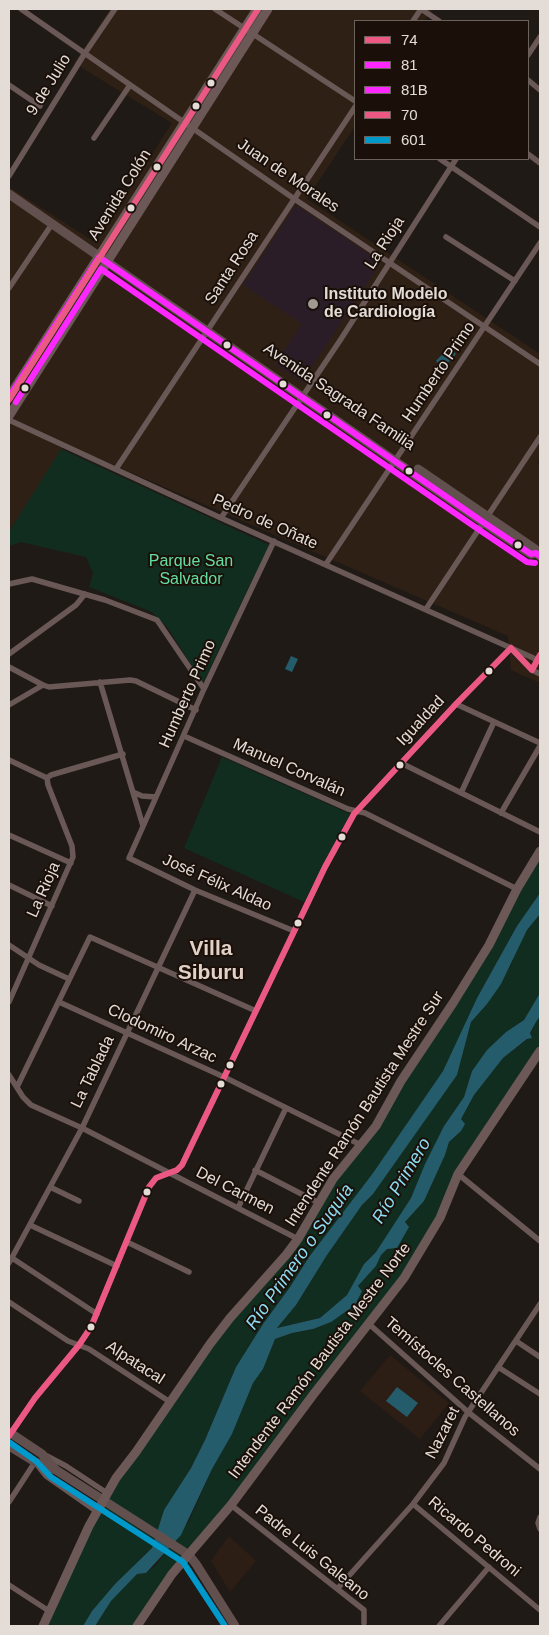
<!DOCTYPE html>
<meta charset="utf-8">
<style>
body{margin:0}
#map{position:relative;width:549px;height:1635px;overflow:hidden;background:#201a16;font-family:Helvetica,sans-serif}
canvas{display:block}
.frame{position:absolute;inset:0;border:10px solid #e4dcd6;pointer-events:none}
.legend{position:absolute;left:354px;top:20px;width:175px;height:140px;box-sizing:border-box;background:#1b1009;border:1px solid #6b625b;margin:0;padding:6px 9px;list-style:none;font-size:15px;color:#e4dcd6}
.legend li{display:flex;align-items:center;gap:10px;height:25px}
.legend b{width:25px;border:1px solid #6b625b}
</style>
<div id="map">
<canvas width="549" height="1635"></canvas>
<div class="frame"></div>
<ul class="legend">
<li><b style="height:6px;background:#ec5884"></b>74</li>
<li><b style="height:6px;background:#fe27ff"></b>81</li>
<li><b style="height:6px;background:#fe27ff"></b>81B</li>
<li><b style="height:6px;background:#ec5884"></b>70</li>
<li><b style="height:6px;background:#0099cb"></b>601</li>
</ul>
</div>
<script>
const ctx = document.querySelector('canvas').getContext('2d');
ctx.lineJoin = 'round';
function paint(path, color) {
  ctx.fillStyle = color;
  ctx.fill(path, 'evenodd');
}
function toPath(rows) {
  const path = new Path2D();
  for (const r of rows) {
    path.moveTo(r[0], r[1]);
    for (let i = 2; i < r.length; i += 2) path.lineTo(r[i], r[i + 1]);
  }
  return path;
}
function trace(path, color, width, dash) {
  ctx.strokeStyle = color;
  ctx.lineWidth = width;
  ctx.lineCap = dash ? 'butt' : 'round';
  ctx.setLineDash(dash || []);
  ctx.stroke(path);
}
function drawText(font, color, halo, rows, align = 'center') {
  ctx.font = font + ' Helvetica,sans-serif';
  ctx.lineWidth = 4;
  ctx.setLineDash([]);
  ctx.textBaseline = 'middle';
  ctx.strokeStyle = halo;
  ctx.fillStyle = color;
  for (const [text, x, y, turn = 0] of rows) {
    ctx.save();
    ctx.translate(x, y);
    ctx.rotate((+turn || 0) * Math.PI / 180);
    ctx.textAlign = isNaN(turn) ? turn : align;
    if (halo) ctx.strokeText(text, 0, 0);
    ctx.fillText(text, 0, 0);
    ctx.restore();
  }
}
const built = toPath([
 [110,9,433,9,424,21,355,21,355,126,307,199,540,354,540,457,537,462,540,465,540,683,511,670,508,636,65,444,9,532,9,187,96,243,172,123,74,63]
]);
const education = toPath([
 [390,1355,449,1403,420,1439,360,1391],
 [229,1536,256,1561,230,1592,211,1561]
]);
const medical = toPath([
 [296,205,381,262,302,382,275,364,302,324,243,285]
]);
const green = toPath([
 [61,449,269,545,203,683,167,627,152,612,89,587,93,573,86,557,21,542,9,546,9,532],
 [222,757,350,814,304,902,184,848],
 [540,851,540,893,517,926,477,998,443,1071,373,1173,309,1257,290,1287,263,1324,236,1367,205,1440,191,1468,164,1510,152,1548,115,1584,92,1611,83,1626,43,1626,89,1526,189,1373,286,1255,361,1145,453,1003],
 [540,914,540,993,524,1020,506,1032,487,1050,472,1071,464,1097,444,1126,425,1164,411,1198,376,1252,364,1264,347,1295,320,1318,277,1328,296,1305,327,1255,362,1205,373,1194,457,1075,471,1022,487,1004,511,965,516,951,527,930],
 [540,1016,540,1051,462,1167,428,1239,196,1547,137,1626,95,1626,110,1601,128,1581,137,1574,146,1573,156,1565,188,1523,212,1469,232,1434,253,1383,263,1369,275,1339,292,1333,313,1329,365,1279,376,1266,381,1255,387,1249,405,1222,424,1201,445,1155,449,1142,461,1131,461,1119,474,1095,503,1058,528,1039,536,1022]
]);
const water = toPath([
 [449,347,456,354,443,368,436,361],
 [291,656,298,659,292,672,285,669],
 [540,893,540,914,527,930,501,984,487,1004,471,1022,457,1075,373,1194,362,1205,327,1255,296,1305,277,1328,320,1318,347,1295,364,1264,376,1252,411,1198,425,1164,444,1126,464,1097,472,1071,487,1050,506,1032,524,1020,540,993,540,1016,536,1022,530,1033,532,1038,527,1039,503,1058,474,1095,461,1119,465,1124,461,1131,449,1142,445,1155,424,1201,405,1222,409,1227,397,1248,387,1249,381,1255,376,1266,358,1286,362,1291,355,1305,331,1322,313,1329,292,1333,275,1339,263,1369,253,1383,232,1434,212,1469,181,1535,146,1573,137,1574,111,1601,95,1626,83,1626,92,1611,115,1584,152,1548,164,1510,191,1468,205,1440,236,1367,263,1324,290,1287,309,1257,373,1173,443,1071,477,998,517,926],
 [397,1387,418,1403,407,1417,386,1401]
]);
const minor = toPath([
 [21,9,293,198,540,364],
 [215,9,355,101],
 [421,9,439,21],
 [413,21,421,9],
 [528,55,540,37],
 [528,80,540,90],
 [9,85,40,106],
 [94,138,130,85],
 [528,154,540,163],
 [440,159,540,227],
 [9,176,85,53,115,9],
 [446,237,515,281],
 [9,288,52,224],
 [9,420,221,518,540,661],
 [116,469,355,107],
 [221,518,341,339,456,159],
 [274,541,204,689,129,858,195,890,294,931],
 [326,564,540,243],
 [9,584,32,579,105,600,157,620,204,689],
 [426,609,540,437],
 [514,651,532,670,540,674],
 [9,654,76,605,85,594],
 [9,667,43,685,49,687,130,680,136,681,196,710],
 [532,670,540,655],
 [100,682,143,826],
 [456,704,540,743],
 [9,705,43,685],
 [184,736,348,809,365,813,517,889],
 [9,760,47,778],
 [401,763,540,832],
 [133,792,142,796,156,797],
 [461,793,494,722],
 [501,813,540,746],
 [9,835,71,863],
 [9,885,52,906],
 [9,945,39,965,69,979],
 [9,1002,73,857,72,846,48,785,47,778,51,775,123,754],
 [59,1002,224,1077,361,1145],
 [9,1075,23,1097,31,1105,82,1128,298,1239],
 [17,1087,90,937,256,1011],
 [255,1170,319,1203],
 [458,1174,540,1241],
 [50,1187,79,1201],
 [238,1208,286,1108],
 [30,1225,117,1266],
 [127,1242,189,1272],
 [12,1258,97,1314],
 [9,1263,82,1128,195,890],
 [9,1302,68,1341,89,1349,170,1402],
 [369,1324,468,1412,540,1469],
 [516,1341,540,1357],
 [498,1367,540,1394],
 [10,1434,35,1398,79,1345,91,1327,149,1187,156,1178,177,1170,182,1165,325,867,354,814,456,704,511,648],
 [47,1456,66,1466,107,1493],
 [9,1502,35,1462,46,1476,96,1511],
 [413,1504,540,1610],
 [231,1505,364,1610,364,1623],
 [540,1517,538,1523,540,1529],
 [9,1585,49,1611],
 [338,1588,413,1504,444,1463,465,1417,540,1304],
 [439,1626,489,1567]
]);
const secondary = toPath([
 [9,194,483,522,531,554,536,553,540,556],
 [418,469,535,549,536,553],
 [9,1432,42,1454,56,1470],
 [9,1446,35,1462,56,1470,189,1555,196,1564,235,1626]
]);
const primary = toPath([
 [9,397,257,9],
 [9,416,268,9],
 [43,1626,89,1526,116,1478,136,1452,210,1344,230,1318,286,1255,298,1239,333,1179,376,1126,401,1081,453,1003,489,945,517,889,540,851],
 [137,1626,172,1574,231,1505,313,1395,404,1278,440,1218,458,1174,540,1051]
]);
const bus1 = toPath([
 [511,648,532,670,540,655],
 [9,1436,35,1398,79,1345,91,1327,149,1187,156,1178,177,1170,182,1165,325,867,354,814,456,704,511,648]
]);
const bus2 = toPath([
 [9,397,99,257,483,522,531,554,536,553,540,556]
]);
const bus3 = toPath([
 [16,402,101,269,478,529,527,562,535,563]
]);
const bus4 = toPath([
 [9,400,258,9]
]);
const bus5 = toPath([
 [9,1442,36,1461,51,1477,183,1562,225,1626]
]);
const markers = [
 [211,83,4.5,"#e4dcd6"],
 [196,106,4.5,"#e4dcd6"],
 [157,167,4.5,"#e4dcd6"],
 [131,208,4.5,"#e4dcd6"],
 [313,304,6,"#9f9893"],
 [227,345,4.5,"#e4dcd6"],
 [283,384,4.5,"#e4dcd6"],
 [25,388,4.5,"#e4dcd6"],
 [327,415,4.5,"#e4dcd6"],
 [409,471,4.5,"#e4dcd6"],
 [518,545,4.5,"#e4dcd6"],
 [489,671,4.5,"#e4dcd6"],
 [400,765,4.5,"#e4dcd6"],
 [342,837,4.5,"#e4dcd6"],
 [298,923,4.5,"#e4dcd6"],
 [230,1065,4.5,"#e4dcd6"],
 [221,1084,4.5,"#e4dcd6"],
 [147,1192,4.5,"#e4dcd6"],
 [91,1327,4.5,"#e4dcd6"]
];
const streetNames = [
 ["9 de Julio",49,85,-58],
 ["Juan de Morales",288,176,34],
 ["Avenida Colón",120,195,-58],
 ["La Rioja",385,243,-57],
 ["Santa Rosa",232,268,-57],
 ["Humberto Primo",439,372,-56],
 ["Avenida Sagrada Familia",339,397,34],
 ["Pedro de Oñate",265,522,24],
 ["Humberto Primo",188,694,-66],
 ["Igualdad",421,721,-47],
 ["Manuel Corvalán",289,768,24],
 ["José Félix Aldao",217,883,24],
 ["La Rioja",44,890,-66],
 ["Clodomiro Arzac",162,1034,25],
 ["La Tablada",93,1072,-64],
 ["Intendente Ramón Bautista Mestre Sur",365,1109,-57],
 ["Del Carmen",235,1191,27],
 ["Intendente Ramón Bautista Mestre Norte",320,1361,-53],
 ["Alpatacal",135,1363,33],
 ["Temístocles Castellanos",452,1377,41],
 ["Nazaret",443,1433,-63],
 ["Ricardo Pedroni",474,1537,40],
 ["Padre Luis Galeano",312,1553,39]
];
const poiNames = [
 ["Instituto Modelo",324,295],
 ["de Cardiología",324,313]
];
const parkNames = [
 ["Parque San",191,562],
 ["Salvador",191,580]
];
const waterNames = [
 ["Río Primero",402,1181,-59],
 ["Río Primero o Suquía",300,1257,-55]
];
const districtNames = [
 ["Villa",211,949],
 ["Siburu",211,973]
];
paint(built, '#2f2015');
paint(education, '#2d1e15');
paint(medical, '#2a1d27');
paint(green, '#102d1f');
paint(water, '#255c6b');
trace(minor, '#6a5857', 5.5);
trace(secondary, '#62504e', 9);
trace(primary, '#6c5856', 9);
trace(bus1, '#ec5884', 6);
trace(bus2, '#fe27ff', 6);
trace(bus3, '#fe27ff', 6);
trace(bus4, '#ec5884', 6);
trace(bus5, '#0099cb', 6);
for (const [x, y, r, color] of markers) {
  const dot = new Path2D();
  dot.arc(x, y, r, 0, 2 * Math.PI);
  ctx.fillStyle = color;
  ctx.fill(dot);
  trace(dot, '#1b1009', 2);
}
drawText('16px', '#e4dcd6', '#1b1009', streetNames);
drawText('bold 16px', '#e4dcd6', '#1b1009', poiNames, 'left');
drawText('16px', '#63dea0', '#1b1009', parkNames);
drawText('italic 18px', '#8cddf4', '#1b1009', waterNames);
drawText('bold 21px', '#e1d1c7', '#1b1009', districtNames);
</script>
